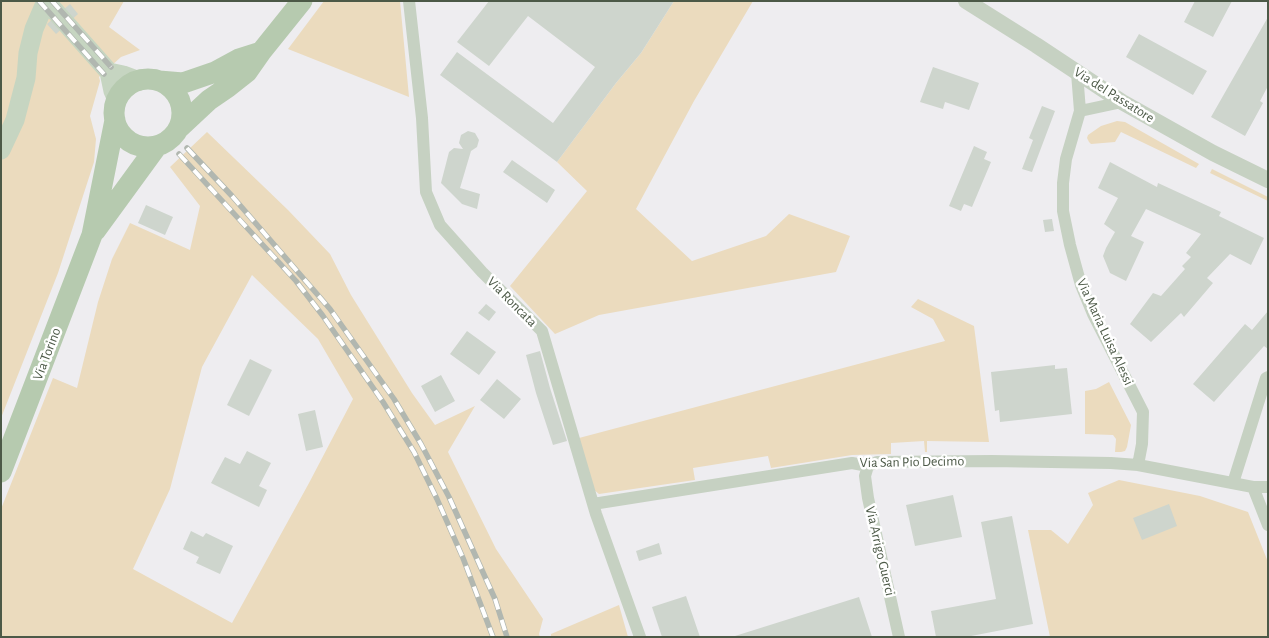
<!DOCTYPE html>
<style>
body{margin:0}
#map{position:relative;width:1269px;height:638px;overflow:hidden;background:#eeedf0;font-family:"Alegreya Sans",sans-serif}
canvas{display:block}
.frame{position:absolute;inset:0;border:2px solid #4c5947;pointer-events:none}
</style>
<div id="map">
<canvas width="1269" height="638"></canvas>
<div class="frame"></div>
</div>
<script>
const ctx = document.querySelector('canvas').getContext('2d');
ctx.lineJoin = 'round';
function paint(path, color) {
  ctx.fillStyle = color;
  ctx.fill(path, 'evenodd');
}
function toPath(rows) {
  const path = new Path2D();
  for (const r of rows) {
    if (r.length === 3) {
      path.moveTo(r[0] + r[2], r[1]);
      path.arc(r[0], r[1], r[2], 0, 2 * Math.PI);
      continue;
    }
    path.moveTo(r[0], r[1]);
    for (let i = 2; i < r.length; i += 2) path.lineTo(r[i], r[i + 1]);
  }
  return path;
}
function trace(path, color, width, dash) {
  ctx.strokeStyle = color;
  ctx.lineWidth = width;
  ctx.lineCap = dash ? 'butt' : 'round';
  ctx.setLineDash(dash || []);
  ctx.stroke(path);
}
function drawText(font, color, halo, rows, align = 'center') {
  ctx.font = font + ' "Alegreya Sans",sans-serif';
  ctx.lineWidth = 5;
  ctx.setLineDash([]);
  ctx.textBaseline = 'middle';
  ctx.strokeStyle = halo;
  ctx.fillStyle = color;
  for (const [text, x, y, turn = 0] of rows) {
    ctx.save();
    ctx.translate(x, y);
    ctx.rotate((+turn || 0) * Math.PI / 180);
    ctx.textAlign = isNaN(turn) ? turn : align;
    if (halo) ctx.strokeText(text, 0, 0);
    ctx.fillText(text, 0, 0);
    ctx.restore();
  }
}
const green = toPath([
 [1,1,124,1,109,27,140,50,121,57,99,77,100,81,90,116,96,139,94,162,58,273,1,418],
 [324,1,400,1,409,97,288,49],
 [674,1,753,1,694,101,636,209,692,261,766,236,789,214,850,236,836,272,599,315,555,334,510,286,587,191,557,162,616,83,641,53],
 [1117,121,1125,122,1132,126,1199,164,1196,168,1121,132,1115,142,1091,144,1089,142,1087,138,1088,135,1101,126],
 [207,132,288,210,330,254,351,295,412,393,435,425,475,406,448,452,496,549,543,619,539,634,540,637,1,637,1,509,53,378,77,388,98,302,112,259,130,223,190,250,200,206,170,167],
 [252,275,318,339,353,399,309,483,232,623,133,569,170,489,202,367],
 [1212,169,1268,197,1268,201,1210,173],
 [918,299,974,326,989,442,927,441,927,452,925,452,924,441,891,443,891,454,852,455,771,468,768,456,693,468,695,480,599,494,594,490,579,438,945,341,933,319,911,307],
 [1109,382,1131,425,1127,447,1125,451,1121,452,1115,452,1116,439,1113,435,1085,434,1085,391,1096,389],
 [1119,480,1200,496,1248,512,1268,562,1268,637,1050,637,1028,530,1051,530,1068,544,1093,505,1088,493],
 [619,605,628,637,551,637,551,634]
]);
const building = toPath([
 [489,1,674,1,641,53,616,83,557,162,440,75,457,52,553,123,595,67,528,16,489,66,457,42],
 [1195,1,1232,1,1213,37,1184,22],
 [70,4,78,14,56,34,47,24],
 [1268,17,1268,86,1260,101,1263,103,1245,136,1211,117],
 [1139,34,1207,71,1193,95,1126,57],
 [933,67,979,83,969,110,945,102,943,109,920,102],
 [1042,106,1055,111,1032,172,1022,169,1033,140,1029,138],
 [468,131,475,133,479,140,477,147,471,151,460,188,480,194,477,209,462,204,441,183,449,152,454,148,463,149,459,143,461,135],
 [974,146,987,152,984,159,991,162,972,207,964,204,961,211,949,206],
 [512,160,555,190,547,203,503,172],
 [1110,162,1157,187,1158,183,1221,212,1219,216,1264,238,1251,265,1230,254,1207,278,1213,283,1184,317,1181,313,1151,342,1130,324,1153,293,1161,296,1185,269,1182,266,1191,257,1186,253,1201,234,1146,209,1131,236,1144,242,1126,281,1110,273,1103,256,1106,248,1115,232,1104,224,1118,198,1098,188],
 [146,205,173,217,165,235,138,223],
 [1052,219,1054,231,1045,232,1043,220],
 [486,304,496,312,489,321,478,313],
 [1268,311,1268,349,1264,346,1214,402,1193,384,1245,324,1252,330],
 [467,331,496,352,479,375,450,354],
 [540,351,550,388,567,441,553,445,536,393,526,355],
 [250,359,272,370,249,416,227,405],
 [1055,365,1055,369,1067,368,1072,414,1000,422,999,410,995,411,991,372],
 [441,375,455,401,435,412,421,386],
 [497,379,521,399,504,419,480,400],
 [315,410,323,447,306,451,298,414],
 [247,451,271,463,259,486,267,490,259,507,211,483,225,457,240,464],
 [953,495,962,537,915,546,906,505],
 [1169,504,1177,526,1142,540,1133,518],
 [1012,516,1033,624,966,637,936,637,931,611,996,599,981,522],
 [191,531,203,537,206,533,233,546,220,574,196,563,199,557,183,549],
 [659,543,662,554,639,561,636,551],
 [686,596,700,637,662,637,652,607],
 [859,597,872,637,735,637,735,636]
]);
const minor = toPath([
 [409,1,422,118,426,192,440,225,482,272,542,331,596,514,640,637],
 [1077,73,1080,111,1066,159,1063,183,1063,211,1070,245,1081,285,1093,314,1143,412,1142,444,1138,465],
 [1080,111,1122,102],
 [868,466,865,476,868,498,899,637],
 [1233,483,1266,378,1268,377],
 [1253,487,1268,525],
 [593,504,852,463,868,466,877,462,992,461,1111,463,1138,465,1253,487,1268,487]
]);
const tertiary = toPath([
 [966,1,1036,45,1122,102,1213,153,1268,180]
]);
const secondary = toPath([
 [46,1,109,72,113,91,117,100],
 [109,72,123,75,139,81],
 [1,150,15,120,26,78,28,53,34,29,46,1]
]);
const primary = toPath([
 [148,113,34],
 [159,81,183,83,215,72,239,59,261,52],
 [179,128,209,100,228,87,247,72,261,52,302,1],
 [95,231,157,146],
 [1,472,92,235,115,120]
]);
const rail = toPath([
 [39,1,104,74],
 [52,1,111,67],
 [187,148,232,196,330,309,394,399,421,444,449,497,495,599,507,637],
 [179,154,296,281,323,316,383,402,414,452,437,499,463,558,493,637]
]);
const streetNames = [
 ["Via del Passatore",1114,95,32],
 ["Via Roncata",512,302,45],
 ["Via Maria Luisa Alessi",1105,332,65],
 ["Via Torino",47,354,-69],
 ["Via San Pio Decimo",912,462,-1],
 ["Via Arrigo Guerci",880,551,77]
];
paint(green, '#ebdbbe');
paint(building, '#ced5cd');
trace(minor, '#c6d1c2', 12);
trace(tertiary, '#c6d1c2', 16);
trace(secondary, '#c6d5c1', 19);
trace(primary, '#b6caaf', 21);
trace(rail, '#b1b7b0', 5.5);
trace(rail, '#fff', 4, [11]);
drawText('14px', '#4c5947', '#fff', streetNames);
</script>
